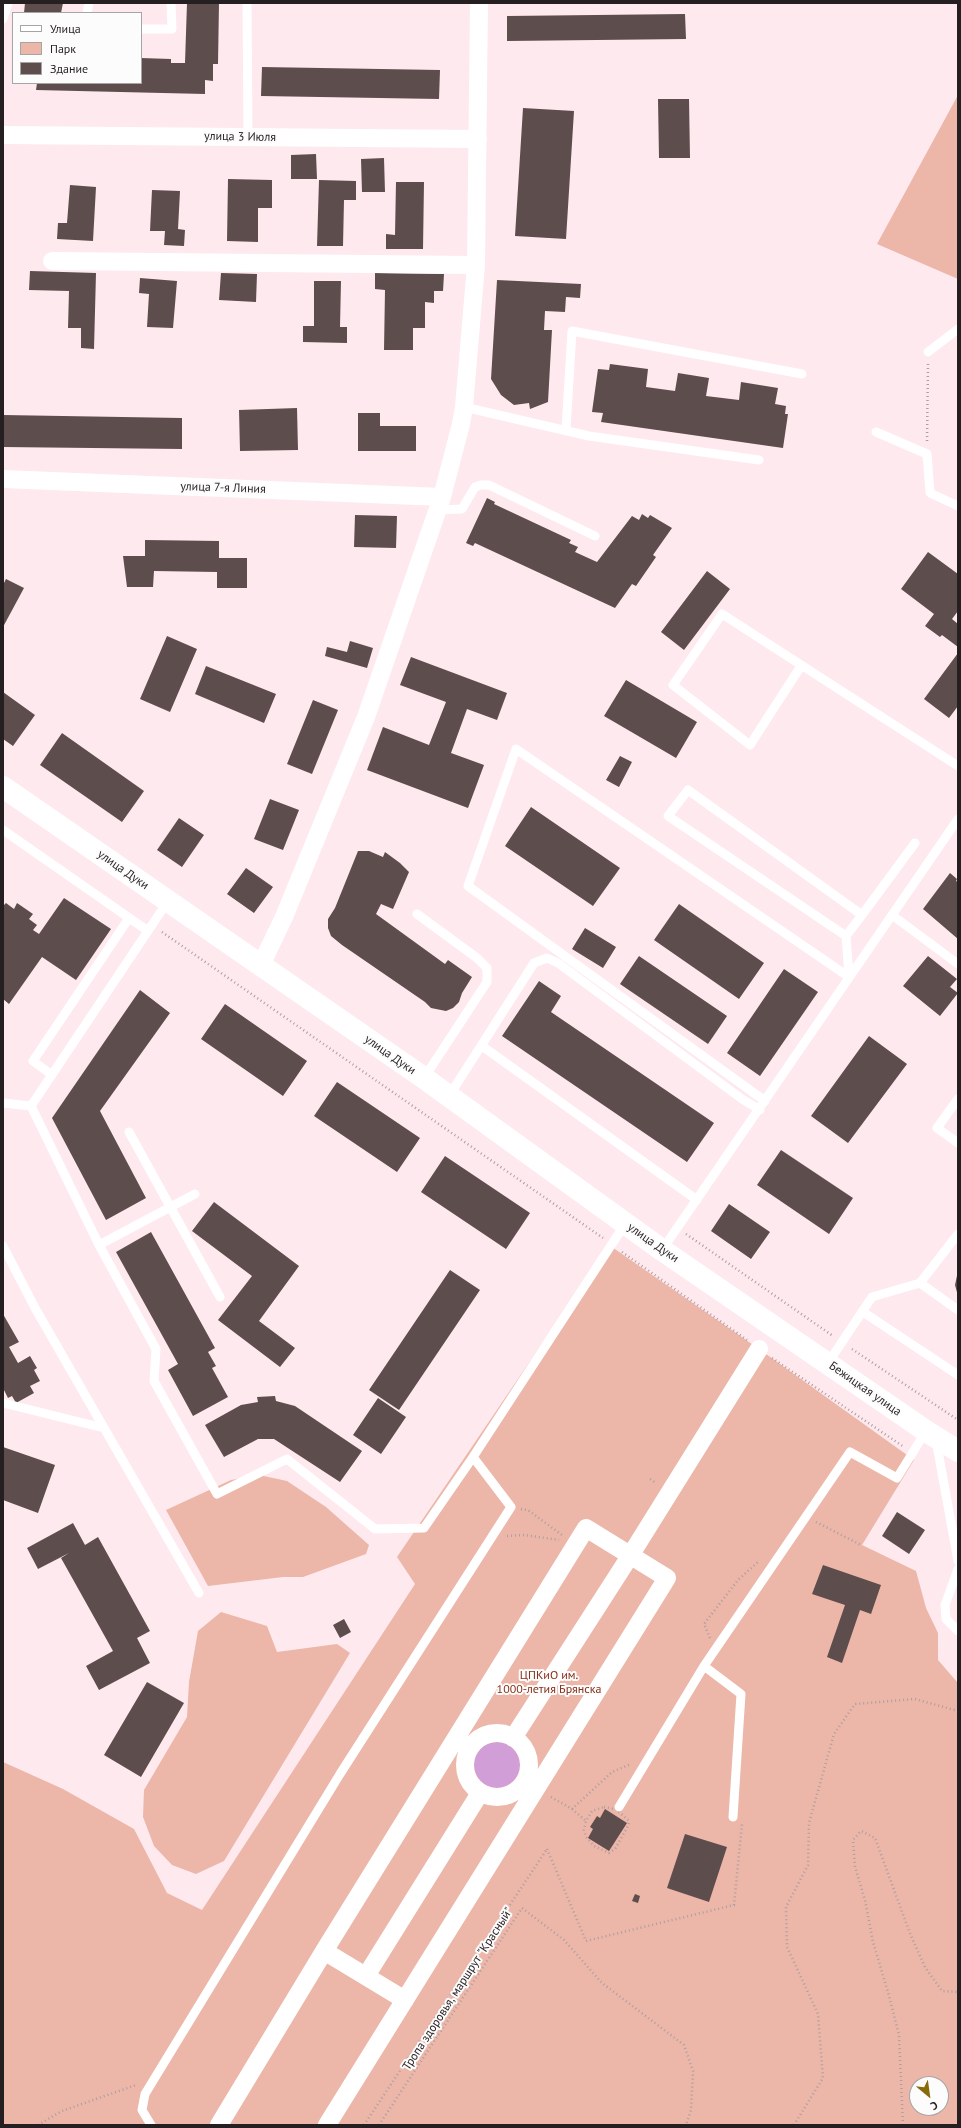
<!DOCTYPE html>
<meta charset="utf-8">
<style>
body{margin:0}
#map{position:relative;width:961px;height:2128px;overflow:hidden;background:#fee9ef;font-family:"PT Sans",sans-serif}
canvas{display:block}
.frame{position:absolute;inset:0;border:4px solid #261f21;pointer-events:none}
.legend{position:absolute;left:12px;top:12px;width:130px;height:72px;box-sizing:border-box;background:#fcfcfc;border:1px solid #a6a4a4;margin:0;padding:5px 7px;list-style:none;font-size:12px;color:#261f21}
.legend li{display:flex;align-items:center;gap:8px;height:20px}
.legend b{width:20px;border:1px solid #a6a4a4}
.north{position:absolute;left:909px;top:2076px;width:40px;height:40px;box-sizing:border-box;background:#fcfcfc;border:1px solid #a6a4a4;border-radius:50%;rotate:151deg;font-size:11px;font-weight:700;line-height:16px;text-align:center;color:#261f21}
.north::after{content:'';display:block;margin:auto;width:14px;height:18px;background:#886b09;clip-path:polygon(50% 0,100% 100%,50% 72%,0 100%)}
</style>
<div id="map">
<canvas width="961" height="2128"></canvas>
<div class="frame"></div>
<ul class="legend">
<li><b style="height:5px;background:#fff"></b>Улица</li>
<li><b style="height:11px;background:#ecb6a8"></b>Парк</li>
<li><b style="height:11px;background:#5e4d4d"></b>Здание</li>
</ul>
<div class="north">С</div>
</div>
<script>
const ctx = document.querySelector('canvas').getContext('2d');
ctx.lineJoin = 'round';
function paint(path, color) {
  ctx.fillStyle = color;
  ctx.fill(path, 'evenodd');
}
function toPath(rows) {
  const path = new Path2D();
  for (const r of rows) {
    if (r.length === 3) {
      path.moveTo(r[0] + r[2], r[1]);
      path.arc(r[0], r[1], r[2], 0, 2 * Math.PI);
      continue;
    }
    path.moveTo(r[0], r[1]);
    for (let i = 2; i < r.length; i += 2) path.lineTo(r[i], r[i + 1]);
  }
  return path;
}
function trace(path, color, width, dash) {
  ctx.strokeStyle = color;
  ctx.lineWidth = width;
  ctx.lineCap = dash ? 'butt' : 'round';
  ctx.setLineDash(dash || []);
  ctx.stroke(path);
}
function drawText(font, color, halo, rows, align = 'center') {
  ctx.font = font + ' "PT Sans",sans-serif';
  ctx.lineWidth = 4;
  ctx.setLineDash([]);
  ctx.textBaseline = 'middle';
  ctx.strokeStyle = halo;
  ctx.fillStyle = color;
  for (const [text, x, y, turn = 0] of rows) {
    ctx.save();
    ctx.translate(x, y);
    ctx.rotate((+turn || 0) * Math.PI / 180);
    ctx.textAlign = isNaN(turn) ? turn : align;
    if (halo) ctx.strokeText(text, 0, 0);
    ctx.fillText(text, 0, 0);
    ctx.restore();
  }
}
const green = toPath([
 [958,95,958,279,877,244],
 [609,1245,759,1349,914,1460,862,1545,916,1571,926,1608,938,1633,938,1660,958,1683,958,2125,3,2125,3,1762,63,1789,134,1829,167,1893,202,1910,415,1584,397,1557],
 [917,2084,941,2084,941,2108,917,2108],
 [259,1475,287,1481,326,1507,369,1545,366,1554,303,1577,283,1577,208,1586,166,1510,231,1480],
 [221,1612,267,1626,277,1652,337,1644,350,1653,224,1861,196,1874,172,1865,154,1846,143,1817,144,1790,187,1717,189,1682,198,1631]
]);
const water = toPath([
 [497,1765,23]
]);
const building = toPath([
 [25,3,63,3,61,13,24,13],
 [187,3,219,3,218,64,213,64,213,81,205,80,205,94,36,90,37,83,141,83,141,58,171,59,171,63,185,63],
 [685,14,686,39,507,41,507,16],
 [262,67,440,70,439,99,261,96],
 [658,99,689,99,690,158,659,158],
 [523,108,574,111,566,239,515,236],
 [316,154,317,179,291,179,291,155],
 [384,158,385,192,362,192,361,159],
 [228,179,272,180,272,208,258,208,258,242,227,241],
 [319,180,356,181,356,200,344,200,343,246,317,246],
 [396,182,424,182,423,249,386,249,386,234,395,235],
 [70,185,96,187,93,241,57,239,58,223,67,223],
 [152,190,180,191,178,229,185,230,184,246,164,245,165,231,150,231],
 [30,271,96,273,94,349,81,348,81,328,68,328,69,291,29,290],
 [221,273,257,274,256,302,219,300],
 [375,273,444,274,443,291,434,291,434,303,425,302,425,328,413,328,413,350,384,350,385,290,375,289],
 [140,278,177,281,173,328,147,327,149,294,139,293],
 [497,280,581,284,580,298,566,297,565,312,545,311,544,330,552,330,548,402,530,409,529,403,514,405,501,395,491,379],
 [314,281,341,281,340,327,347,327,347,343,303,342,303,326,314,326],
 [610,364,648,369,646,387,675,391,678,373,709,378,706,396,739,400,741,382,778,388,775,404,786,406,785,414,788,414,783,448,601,422,603,413,592,412,598,369,609,370],
 [297,408,298,450,240,451,239,410],
 [358,413,380,413,380,426,416,426,416,451,358,451],
 [3,415,182,418,182,449,3,447],
 [487,498,495,502,494,504,571,540,569,543,578,547,575,552,597,562,632,516,639,520,642,514,648,518,650,515,672,528,653,555,656,557,636,586,632,584,615,608,475,543,473,546,466,543],
 [355,515,397,516,396,548,354,547],
 [145,540,219,541,219,558,247,558,247,588,217,588,217,572,154,571,153,587,127,587,123,556,145,556],
 [928,552,958,574,958,611,952,619,958,624,958,647,942,635,940,637,925,626,934,614,901,589],
 [707,571,730,589,684,650,661,632],
 [6,579,24,588,3,627,3,585],
 [167,636,197,649,170,712,140,699],
 [350,641,373,648,367,668,325,656,327,647,347,652],
 [958,653,958,706,949,718,924,699],
 [411,657,507,693,497,720,467,709,451,753,484,765,468,808,367,770,383,727,429,745,446,702,400,685],
 [206,666,276,694,264,723,195,694],
 [626,680,697,722,676,758,604,716],
 [3,692,35,715,13,746,3,739],
 [313,700,338,710,312,774,287,764],
 [62,733,144,791,122,822,40,765],
 [620,756,632,762,619,787,606,780],
 [270,799,299,810,283,850,254,839],
 [531,807,620,868,593,906,505,846],
 [179,818,204,835,182,867,157,850],
 [358,851,369,851,383,857,385,852,400,863,409,872,393,909,381,904,376,914,445,964,448,960,472,977,462,993,459,1002,453,1008,446,1011,431,1008,425,1002,342,945,331,936,328,928,328,919,335,908],
 [246,868,273,887,254,913,227,894],
 [950,873,957,879,956,881,958,882,958,939,923,909],
 [64,898,111,929,76,980,42,957,9,1004,3,999,3,906,6,903,14,909,17,903,33,914,29,919,37,925,33,930,39,934],
 [679,904,764,963,739,999,654,940],
 [585,928,616,947,603,968,572,949],
 [639,956,727,1016,708,1044,620,984],
 [928,956,957,979,950,987,958,993,940,1016,903,986],
 [784,969,818,992,760,1076,727,1053],
 [539,981,561,996,551,1012,714,1123,687,1162,502,1036],
 [140,990,170,1013,100,1111,146,1198,106,1220,52,1118],
 [225,1004,307,1061,283,1096,201,1039],
 [869,1036,907,1064,848,1143,811,1116],
 [337,1082,420,1138,397,1172,314,1116],
 [781,1150,853,1198,829,1234,757,1185],
 [445,1156,530,1213,506,1249,421,1192],
 [214,1202,299,1266,259,1321,295,1348,280,1367,218,1320,252,1276,192,1231],
 [729,1204,770,1232,751,1259,711,1231],
 [151,1232,215,1348,208,1352,216,1366,212,1368,228,1397,193,1416,168,1370,178,1364,116,1252],
 [450,1270,480,1290,399,1410,369,1390],
 [958,1271,958,1296,955,1285],
 [3,1314,19,1342,9,1347,18,1363,30,1356,37,1368,34,1370,40,1381,30,1386,34,1393,16,1403,12,1396,8,1398,3,1388],
 [275,1396,276,1401,295,1406,362,1451,340,1482,274,1439,258,1439,224,1457,205,1425,241,1405,258,1402,257,1397],
 [378,1398,406,1417,381,1454,353,1435],
 [3,1447,55,1465,38,1513,3,1500],
 [897,1512,925,1530,909,1554,882,1536],
 [73,1523,85,1545,98,1537,150,1631,137,1638,150,1663,99,1690,86,1666,113,1651,61,1558,69,1553,38,1569,27,1548],
 [823,1565,881,1585,871,1614,860,1610,842,1663,827,1657,845,1605,812,1594],
 [344,1619,351,1632,340,1638,333,1625],
 [147,1682,184,1703,141,1777,104,1755],
 [605,1809,627,1823,609,1851,588,1838,593,1829,590,1827,597,1816,600,1818],
 [685,1834,727,1847,709,1902,667,1888],
 [635,1894,640,1896,638,1903,632,1901]
]);
const path = toPath([
 [927,441,928,364],
 [162,932,603,1238],
 [686,1234,833,1336],
 [622,1252,747,1340],
 [852,1349,958,1420],
 [772,1358,904,1447],
 [650,1479,656,1483],
 [521,1509,528,1510,562,1535],
 [816,1522,861,1545],
 [507,1536,525,1535,559,1540],
 [710,1638,704,1624,738,1580,759,1561],
 [551,1797,572,1809,612,1772,631,1764],
 [604,1807,614,1809,619,1807,619,1812,629,1821,628,1826,615,1849,609,1853,594,1846,586,1837,584,1830,586,1821,592,1811,604,1807],
 [572,1809,586,1821],
 [547,1849,586,1941,734,1905,742,1824],
 [38,2125,62,2111,136,2085],
 [364,2125,547,1849],
 [379,2125,522,1908,564,1940,602,1983,684,2045,693,2071,691,2110,686,2125],
 [794,2125,823,2078,818,2014,787,1947,786,1907,808,1865,809,1823,834,1734,855,1704,915,1699,958,1711],
 [903,2125,899,2035,888,1992,873,1942,865,1900,855,1867,853,1840,861,1831,875,1838,911,1936,925,1967,942,1991,958,1992]
]);
const lane = toPath([
 [247,3,248,137],
 [87,13,89,3],
 [3,19,8,3],
 [141,29,172,29,171,3],
 [928,352,958,329],
 [464,407,589,436,759,460],
 [566,429,572,331,802,374],
 [876,432,927,454,930,493,958,506],
 [438,510,462,509,475,487,481,485,489,485,595,536],
 [801,666,750,745,673,685,722,614,958,766],
 [3,830,148,931],
 [417,914,477,958,487,968,487,982,424,1078],
 [862,915,846,936,668,816,688,790,862,915,915,843],
 [892,915,958,964],
 [846,936,849,977],
 [482,1046,697,1200],
 [52,1075,33,1061,129,918],
 [449,1096,534,963,547,958,558,963,742,1099,760,1110],
 [958,1099,937,1128,958,1143],
 [765,1101,468,886,516,749,849,977],
 [3,1103,31,1106],
 [31,1106,99,1245,156,1349,154,1381,217,1494,287,1459,375,1529,424,1528,473,1457,625,1224],
 [31,1106,168,901],
 [129,1132,220,1297],
 [99,1245,195,1194],
 [3,1246,35,1308,199,1593],
 [662,1250,958,819],
 [920,1283,958,1310],
 [863,1312,958,1375],
 [828,1363,872,1297,920,1283,958,1234],
 [3,1403,104,1428],
 [936,1440,958,1561],
 [958,1569,945,1605,946,1619,958,1631],
 [704,1666,741,1694,733,1817],
 [619,1807,704,1666,850,1452,897,1478,926,1431],
 [151,2125,142,2110,145,2094,340,1774,511,1507,473,1457]
]);
const street = toPath([
 [3,135,478,139],
 [52,261,476,265],
 [3,479,442,497],
 [261,965,284,917,366,717,442,497,461,424,464,407,476,265,479,3],
 [497,1765,32],
 [513,1738,630,1556,759,1349],
 [324,1951,405,2000],
 [366,1976,480,1793],
 [219,2125,326,1948,586,1528,667,1578,327,2125]
]);
const primary = toPath([
 [3,787,424,1078,662,1250,926,1431,958,1451]
]);
const streetNames = [
 ["улица 3 Июля",240,137,1],
 ["улица 7-я Линия",223,488,2],
 ["улица Дуки",123,870,35],
 ["улица Дуки",390,1055,35],
 ["улица Дуки",653,1243,35],
 ["Бежицкая улица",865,1389,35],
 ["Тропа здоровья, маршрут \"Красный\"",458,1989,-57]
];
const parkNames = [
 ["ЦПКиО им.",549,1676],
 ["1000-летия Брянска",549,1690]
];
paint(green, '#ecb6a8');
paint(water, '#d19ed7');
paint(building, '#5e4d4d');
trace(path, '#ad9ea2', 2.5, [1, 3]);
trace(lane, '#fff', 9);
trace(street, '#fff', 18);
trace(primary, '#fff', 22);
drawText('12px', '#261f21', '#fcfcfc', streetNames);
drawText('12px', '#872e17', '#fcfcfc', parkNames);
</script>
